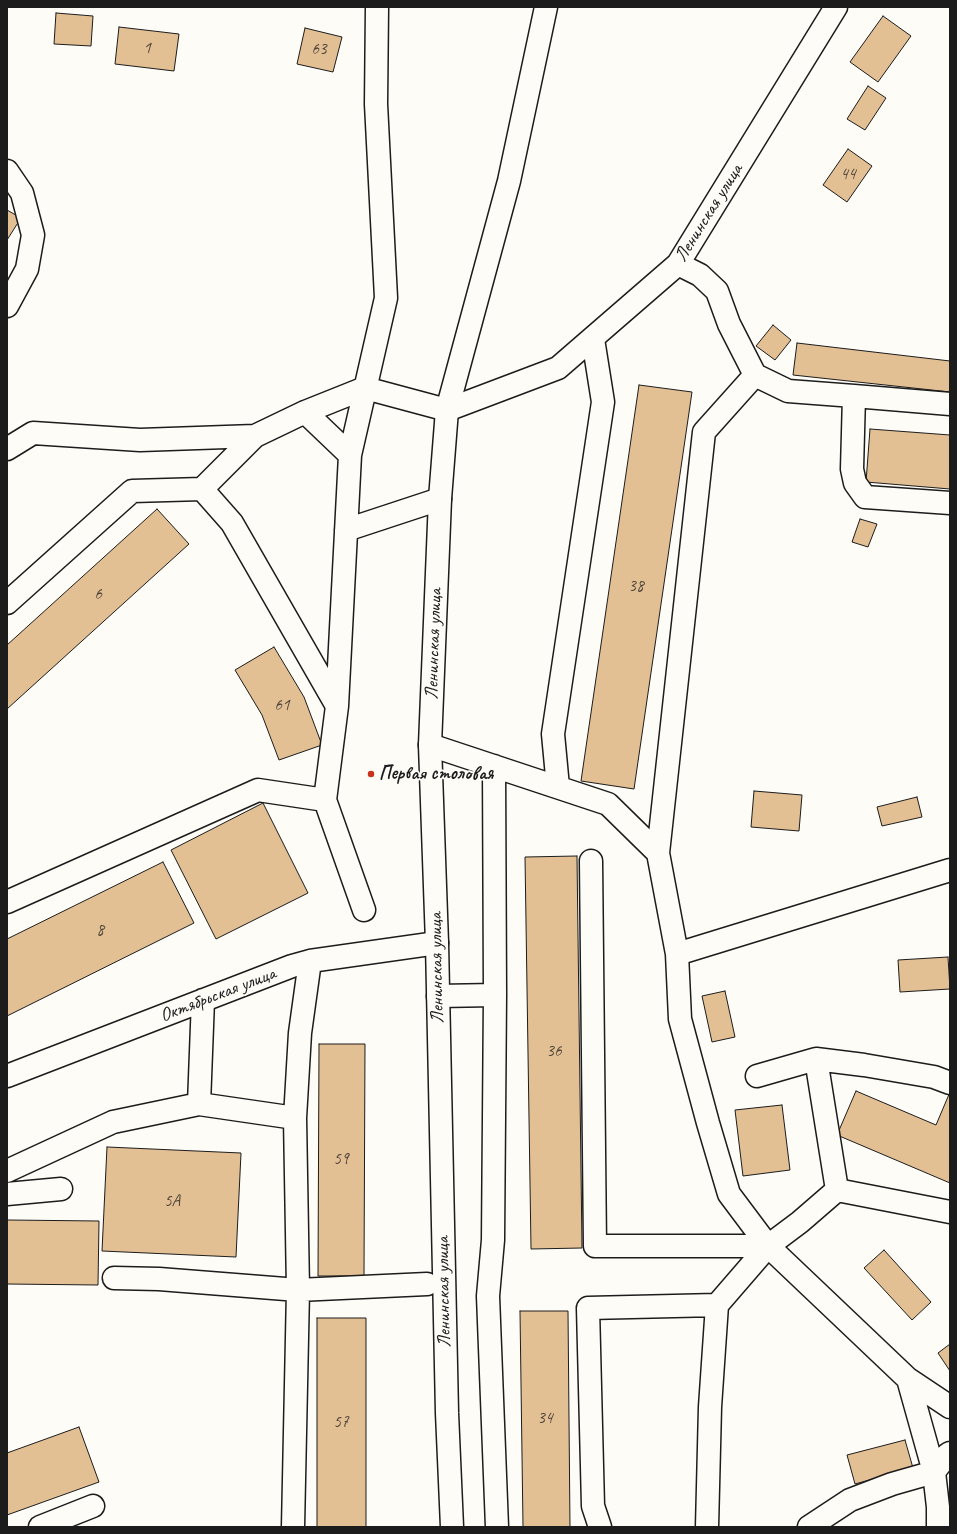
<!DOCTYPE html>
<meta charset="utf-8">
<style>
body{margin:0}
#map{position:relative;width:957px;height:1534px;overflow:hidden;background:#fdfcf7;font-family:Caveat,sans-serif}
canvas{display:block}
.frame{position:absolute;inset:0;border:8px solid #1c1c1c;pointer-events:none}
</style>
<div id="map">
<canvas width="957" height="1534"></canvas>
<div class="frame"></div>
</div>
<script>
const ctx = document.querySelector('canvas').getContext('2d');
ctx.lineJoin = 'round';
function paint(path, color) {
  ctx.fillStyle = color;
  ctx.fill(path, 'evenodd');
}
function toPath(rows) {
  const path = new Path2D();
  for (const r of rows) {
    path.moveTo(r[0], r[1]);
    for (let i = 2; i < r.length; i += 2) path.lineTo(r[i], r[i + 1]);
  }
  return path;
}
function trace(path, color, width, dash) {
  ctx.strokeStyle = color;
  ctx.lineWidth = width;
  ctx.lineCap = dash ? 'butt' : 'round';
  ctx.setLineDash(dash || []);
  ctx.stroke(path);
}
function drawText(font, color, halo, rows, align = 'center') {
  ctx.font = font + ' Caveat,sans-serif';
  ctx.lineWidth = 3.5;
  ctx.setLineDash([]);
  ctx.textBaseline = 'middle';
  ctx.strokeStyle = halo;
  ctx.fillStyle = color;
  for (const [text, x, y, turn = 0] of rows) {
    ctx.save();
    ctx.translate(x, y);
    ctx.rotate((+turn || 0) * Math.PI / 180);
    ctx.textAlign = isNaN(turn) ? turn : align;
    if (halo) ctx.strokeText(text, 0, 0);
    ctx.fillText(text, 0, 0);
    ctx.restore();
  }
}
const building = toPath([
 [56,13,93,16,91,46,54,44,56,13],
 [883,16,911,36,878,82,850,62,883,16],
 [119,27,179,34,174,71,115,64,119,27],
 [305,28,342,37,333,72,297,64,305,28],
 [868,86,886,98,865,130,847,119,868,86],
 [848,149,872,166,847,202,823,185,848,149],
 [7,210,21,218,7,240,7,210],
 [773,325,791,340,775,360,756,346,773,325],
 [797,343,950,361,950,392,793,375,797,343],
 [639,385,692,392,634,789,581,781,639,385],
 [870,429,950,435,950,489,866,482,870,429],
 [157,509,189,544,7,709,7,645,157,509],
 [860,519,877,524,868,547,852,542,860,519],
 [274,647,304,697,322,745,279,760,262,715,235,670,274,647],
 [754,791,802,795,799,831,751,827,754,791],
 [917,797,922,817,882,826,877,807,917,797],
 [263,803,308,893,216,939,171,850,263,803],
 [577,856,582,1248,531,1249,525,857,577,856],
 [163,862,194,923,7,1016,7,939,163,862],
 [948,957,950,989,900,992,898,960,948,957],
 [725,991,735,1037,712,1042,702,996,725,991],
 [319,1044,365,1044,364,1276,318,1276,319,1044],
 [856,1091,936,1125,950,1092,950,1183,837,1135,856,1091],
 [782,1105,790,1170,743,1176,735,1110,782,1105],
 [107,1147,241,1153,236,1257,102,1251,107,1147],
 [7,1220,99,1221,98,1285,7,1284,7,1220],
 [884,1250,931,1302,912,1320,864,1268,884,1250],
 [520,1311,568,1311,570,1527,523,1527,520,1311],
 [317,1318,366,1318,366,1527,317,1527,317,1318],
 [950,1344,950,1371,938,1353,950,1344],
 [79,1427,99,1482,7,1515,7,1453,79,1427],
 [905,1440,913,1468,855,1484,847,1455,905,1440]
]);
const minor = toPath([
 [7,171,22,193,33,235,27,269,7,306],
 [678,264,700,275,717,291,729,324,755,375,788,391,854,396,950,404],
 [854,396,852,469,855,483,865,497,950,503],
 [305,412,350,455],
 [7,449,33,433,140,440,255,436,305,412,365,388,447,410,558,368,678,264,836,7],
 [202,489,232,523,337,706],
 [346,530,440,499],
 [7,603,132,491,202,489,255,436],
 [430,745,608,804,658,853,677,954,680,1019,708,1123,729,1194,768,1246,908,1379,934,1472,892,1484,850,1500,809,1527],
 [494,766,495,995,493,1240,488,1296,497,1527],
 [558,787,553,734,603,402,593,339],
 [325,800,337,706,350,455,386,298,376,104,377,7],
 [658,853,704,432,755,375],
 [591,861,595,1246,768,1246],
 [7,902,258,790,325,800,364,910],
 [677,954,950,870],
 [438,996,495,995],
 [816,1059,837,1190],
 [7,1076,292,966,310,961,437,943],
 [757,1076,816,1059,864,1065,934,1077,950,1083],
 [199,1104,295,1118],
 [7,1171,113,1122,199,1104,203,1000],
 [7,1194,61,1189],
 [114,1278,159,1279,298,1290,427,1284],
 [908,1379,950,1407],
 [40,1527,93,1506],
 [293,1527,298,1290,295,1118,300,1033,310,961],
 [600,1527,593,1506,588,1308,717,1305],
 [707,1527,710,1407,717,1305,768,1246,800,1222,837,1190,950,1212],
 [938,1527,938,1507,934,1472,947,1455,950,1453]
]);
const major = toPath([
 [452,1527,447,1413,437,943,430,745,440,499,447,410,509,181,546,7]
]);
const markers = [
 [371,774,4,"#c8321e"]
];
const numberNames = [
 ["1",147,49],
 ["63",319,50],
 ["44",848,175],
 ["38",636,587],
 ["6",98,595],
 ["61",282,706],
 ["8",100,931],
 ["36",554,1052],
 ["59",341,1160],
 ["5А",172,1202],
 ["34",545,1419],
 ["57",341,1423]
];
const streetNames = [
 ["Ленинская улица",709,213,-58],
 ["Ленинская улица",434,644,-88],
 ["Ленинская улица",437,968,-91],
 ["Октябрьская улица",218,995,-21],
 ["Ленинская улица",444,1292,-91]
];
const poiNames = [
 ["Первая столовая",379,774]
];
paint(building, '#e3bf94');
trace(building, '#1c1c1c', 1);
trace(minor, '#1c1c1c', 25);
trace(major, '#1c1c1c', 25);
trace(minor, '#fdfcf7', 22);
trace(major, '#fdfcf7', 22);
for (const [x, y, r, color] of markers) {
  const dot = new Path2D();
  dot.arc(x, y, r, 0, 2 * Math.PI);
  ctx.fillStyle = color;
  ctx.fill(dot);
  trace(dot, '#fdfcf7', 1.5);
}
drawText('17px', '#4e453a', null, numberNames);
drawText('19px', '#1c1c1c', '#fdfcf7', streetNames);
drawText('bold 19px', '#1c1c1c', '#fdfcf7', poiNames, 'left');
</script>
